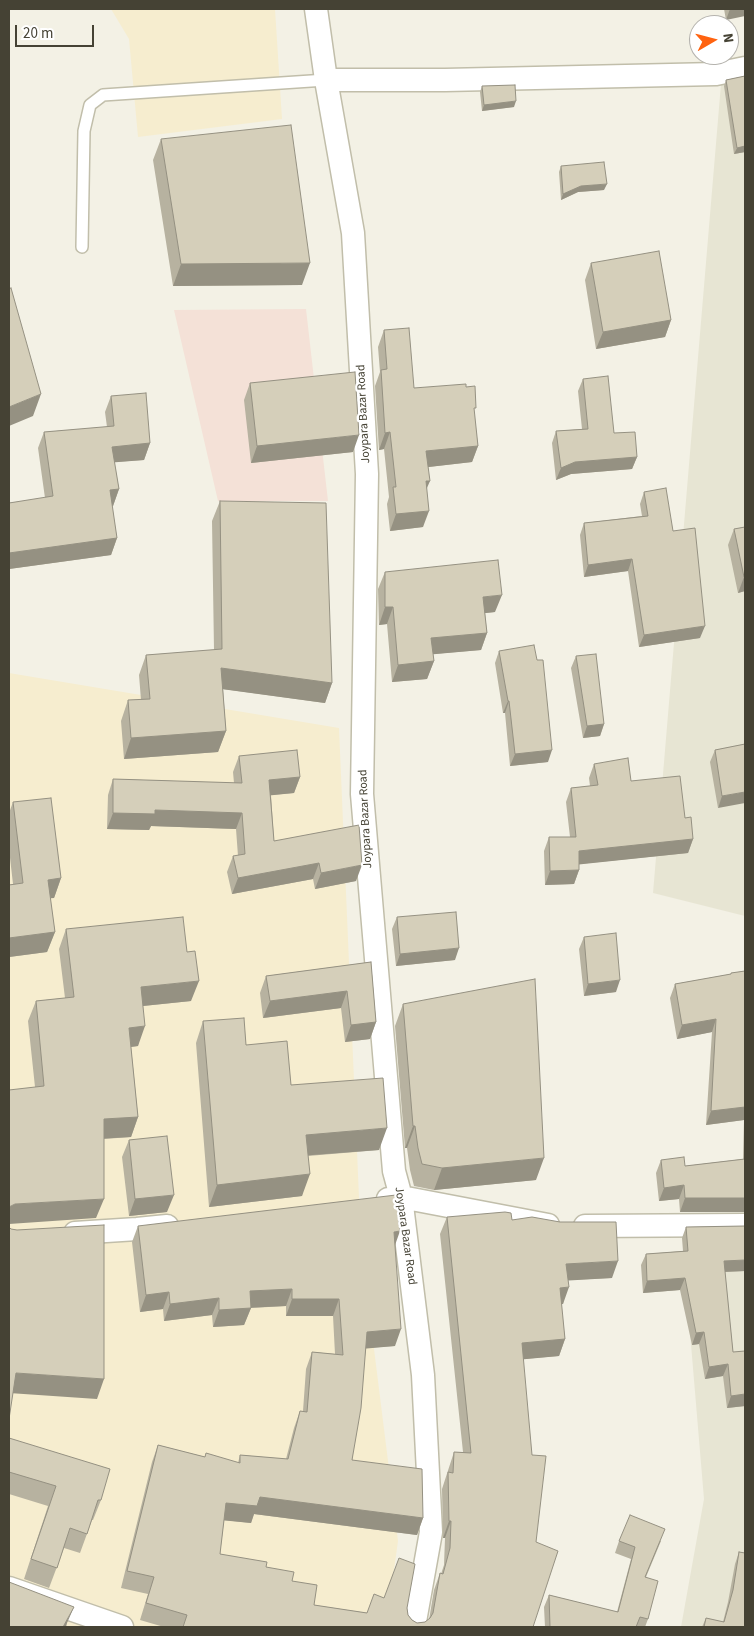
<!DOCTYPE html>
<style>
body{margin:0}
#map{position:relative;width:754px;height:1636px;overflow:hidden;background:#f3f1e5;font-family:"Source Sans 3",sans-serif}
canvas{display:block}
.frame{position:absolute;inset:0;border:10px solid #454234;pointer-events:none}
.north{position:absolute;left:689px;top:15px;width:50px;height:50px;box-sizing:border-box;background:#fff;border:1px solid #b5b3ae;border-radius:50%;rotate:82deg;font-size:14px;font-weight:700;line-height:20px;text-align:center;color:#454234}
.north::after{content:'';display:block;margin:auto;width:18px;height:22px;background:#ff6310;clip-path:polygon(50% 0,100% 100%,50% 72%,0 100%)}
.scale{position:absolute;left:15px;top:25px;width:79px;height:22px;box-sizing:border-box;border:2px solid #454234;border-top:0;padding-left:6px;font-size:15px;line-height:18px;white-space:nowrap;color:#454234;-webkit-text-stroke:4px #fff;paint-order:stroke}
</style>
<div id="map">
<canvas width="754" height="1636"></canvas>
<div class="frame"></div>
<div class="north">N</div>
<div class="scale">20 m</div>
</div>
<script>
const ctx = document.querySelector('canvas').getContext('2d');
ctx.lineJoin = 'round';
function paint(path, color) {
  ctx.fillStyle = color;
  ctx.fill(path, 'evenodd');
}
function toPath(rows) {
  const path = new Path2D();
  for (const r of rows) {
    path.moveTo(r[0], r[1]);
    for (let i = 2; i < r.length; i += 2) path.lineTo(r[i], r[i + 1]);
  }
  return path;
}
function trace(path, color, width, dash) {
  ctx.strokeStyle = color;
  ctx.lineWidth = width;
  ctx.lineCap = dash ? 'butt' : 'round';
  ctx.setLineDash(dash || []);
  ctx.stroke(path);
}
function drawText(font, color, halo, rows, align = 'center') {
  ctx.font = font + ' "Source Sans 3",sans-serif';
  ctx.lineWidth = 4.5;
  ctx.setLineDash([]);
  ctx.textBaseline = 'middle';
  ctx.strokeStyle = halo;
  ctx.fillStyle = color;
  for (const [text, x, y, turn = 0] of rows) {
    ctx.save();
    ctx.translate(x, y);
    ctx.rotate((+turn || 0) * Math.PI / 180);
    ctx.textAlign = isNaN(turn) ? turn : align;
    if (halo) ctx.strokeText(text, 0, 0);
    ctx.fillText(text, 0, 0);
    ctx.restore();
  }
}
const residential = toPath([
 [745,81,745,916,653,893,721,84],
 [745,1266,745,1627,681,1627,704,1499,685,1273]
]);
const commercial = toPath([
 [111,9,275,9,282,119,138,137,129,39],
 [9,673,339,728,361,1245,398,1541,386,1627,9,1627]
]);
const medical = toPath([
 [306,309,328,501,218,501,174,310]
]);
const lane = toPath([
 [82,247,84,131,90,105,103,95,326,80]
]);
const street = toPath([
 [316,9,326,80,353,233,367,474,362,794,394,1171,401,1197,423,1375,431,1532,414,1627],
 [326,80,445,80,716,74,745,68],
 [388,1199,401,1197,548,1225],
 [585,1226,745,1225],
 [75,1233,137,1229,167,1226],
 [9,1588,122,1627]
]);
const wall = toPath([
 [724,9,745,9,726,20],
 [745,76,745,152,734,154,724,86,726,80],
 [482,86,514,107,482,111,480,92],
 [161,139,302,285,173,286,153,160],
 [561,166,604,190,578,192,561,200,559,172],
 [591,263,671,320,665,337,596,349,585,280],
 [384,330,414,388,466,387,474,413,478,446,472,462,428,467,423,527,390,531,387,504,389,497,384,449,379,450,375,386,380,372,378,347],
 [583,379,614,433,637,457,632,469,571,474,556,480,552,443,556,431,582,429,578,391],
 [250,383,353,452,251,463,244,400],
 [111,396,150,443,144,460,114,462,119,489,113,506,112,506,117,538,111,555,9,569,9,503,45,498,38,448,44,432,107,427,105,412],
 [644,492,673,531,700,638,639,647,628,571,584,577,580,535,584,523,642,516,640,504],
 [220,501,332,683,325,703,223,689,226,731,218,752,124,759,121,721,128,700,141,700,139,675,146,655,214,650,212,521],
 [745,527,745,591,738,593,728,545,734,529],
 [385,572,495,612,485,613,487,633,481,650,433,654,434,661,427,679,392,682,387,624,379,625,378,589],
 [499,651,548,762,510,766,505,713,503,713,495,663],
 [576,656,604,724,600,736,583,738,571,668],
 [745,744,718,808,710,762,715,750],
 [239,756,300,777,294,793,271,795,274,841,356,881,315,889,313,879,232,894,227,872,233,856,238,856,236,829,151,826,149,830,107,829,108,795,113,779,234,783,233,772],
 [594,764,631,781,685,818,693,839,688,853,579,864,579,870,574,884,545,885,544,851,549,837,570,837,566,802,571,788,590,786,589,778],
 [13,802,61,878,54,898,50,898,55,932,47,952,9,957,9,885,13,884,9,849,9,813],
 [397,917,455,960,396,966,392,929],
 [66,929,191,1001,143,1006,138,1046,131,1047,138,1117,131,1137,104,1139,96,1218,35,1087,28,1021,36,1001,65,998,59,949],
 [584,937,616,992,584,996,579,949],
 [371,962,376,1022,370,1039,345,1042,341,1008,263,1018,260,993,266,976],
 [745,971,745,1212,680,1212,679,1199,659,1201,656,1173,661,1160,685,1166,743,1159,744,1120,706,1125,712,1032,677,1039,670,998,675,984,731,974,731,973],
 [403,1004,536,1180,434,1190,414,1186,410,1170,407,1148,405,1148,395,1026],
 [203,1021,246,1045,291,1085,379,1150,308,1156,302,1196,209,1207,196,1043],
 [129,1140,167,1212,129,1216,122,1157],
 [447,1217,512,1220,612,1278,568,1280,563,1304,561,1304,565,1339,559,1356,523,1359,536,1542,533,1627,164,1627,140,1620,148,1594,121,1588,152,1462,158,1445,205,1457,238,1463,240,1455,286,1459,294,1428,300,1411,303,1411,306,1369,312,1352,335,1354,333,1316,286,1316,286,1306,251,1308,244,1325,213,1327,212,1315,164,1321,163,1309,140,1312,132,1242,138,1226,395,1245,395,1346,366,1348,352,1460,423,1518,417,1535,254,1514,251,1523,224,1520,220,1554,266,1567,292,1581,314,1605,367,1613,407,1608,408,1615,412,1620,417,1623,425,1622,429,1620,434,1590,440,1573,441,1574,444,1565,445,1538,443,1538,442,1489,454,1452,463,1452,440,1234],
 [745,1226,745,1271,725,1272,733,1352,745,1406,727,1408,723,1376,705,1379,699,1344,692,1345,680,1290,643,1293,641,1265,646,1254,683,1251,682,1238,686,1227],
 [9,1438,101,1500,93,1520,92,1520,80,1553,64,1548,49,1588,24,1579,48,1506,9,1494],
 [619,1541,661,1541,646,1577,648,1619,645,1627,545,1627,544,1607,549,1595,617,1612,631,1559,615,1553],
 [739,1552,745,1627,702,1627,706,1618,723,1622,728,1602,735,1564]
]);
const shadedWall = toPath([
 [730,9,745,9,745,16,726,20],
 [516,101,514,107,482,111,484,105],
 [745,146,745,152,734,154,737,148],
 [607,184,604,190,578,192,561,200,563,194,581,186],
 [310,263,302,285,173,286,181,264],
 [671,320,665,337,596,349,603,332],
 [41,394,33,416,9,426,9,407],
 [390,432,384,449,379,450,385,433],
 [359,435,353,452,251,463,257,446],
 [150,443,144,460,106,463,112,447],
 [478,446,472,462,420,468,426,451],
 [637,457,632,469,571,474,556,480,561,468,575,462],
 [426,481,430,481,423,497],
 [119,489,113,506,104,507,110,490],
 [429,511,423,527,390,531,396,514],
 [117,538,111,555,9,569,9,553],
 [632,559,628,571,584,577,588,565],
 [744,577,745,577,745,591,738,593],
 [502,595,495,612,477,614,483,597],
 [385,607,393,607,387,624,379,625],
 [705,626,700,638,639,647,644,635],
 [487,633,481,650,425,655,431,638],
 [434,661,427,679,392,682,398,665],
 [221,668,332,683,325,703,214,688],
 [508,701,509,701,505,713,503,713],
 [604,724,600,736,583,738,587,726],
 [226,731,218,752,124,759,131,738],
 [552,750,548,762,510,766,515,754],
 [300,777,294,793,264,796,269,780],
 [745,792,745,803,718,808,722,796],
 [155,810,242,813,236,829,151,826,149,830,107,829,113,813],
 [693,839,688,853,574,865,579,851],
 [319,863,313,879,232,894,238,878],
 [362,865,356,881,315,889,321,873],
 [579,870,574,884,545,885,550,871],
 [61,878,54,898,41,899,48,880],
 [55,932,47,952,9,957,9,938],
 [459,948,455,960,396,966,400,954],
 [620,980,616,992,584,996,588,984],
 [199,981,191,1001,133,1007,141,987],
 [347,991,341,1008,263,1018,270,1001],
 [716,1019,712,1032,677,1039,682,1025],
 [376,1022,370,1039,345,1042,351,1025],
 [145,1026,138,1046,122,1048,129,1028],
 [745,1107,745,1118,744,1120,706,1125,711,1111],
 [138,1117,131,1137,96,1139,104,1119],
 [413,1126,415,1126,407,1148,405,1148],
 [387,1128,379,1150,299,1156,306,1135],
 [544,1158,536,1180,434,1190,442,1168],
 [310,1174,302,1196,209,1207,217,1185],
 [684,1185,679,1199,659,1201,664,1188],
 [174,1195,167,1212,129,1216,135,1199],
 [685,1198,745,1198,745,1212,680,1212],
 [104,1199,96,1218,9,1224,9,1207,15,1204],
 [400,1231,394,1248,394,1232],
 [745,1260,745,1271,720,1272,724,1261],
 [618,1261,612,1278,560,1281,566,1264],
 [685,1278,680,1290,643,1293,647,1281],
 [569,1287,563,1304,554,1305,560,1288],
 [292,1289,286,1306,244,1308,250,1291],
 [169,1292,163,1309,140,1312,146,1295],
 [219,1298,212,1315,164,1321,170,1304],
 [292,1299,339,1299,333,1316,286,1316],
 [251,1308,244,1325,213,1327,219,1310],
 [401,1329,395,1346,361,1349,367,1332],
 [704,1332,699,1344,692,1345,696,1333],
 [565,1339,559,1356,516,1360,522,1343],
 [728,1364,723,1376,705,1379,709,1367],
 [16,1373,104,1379,97,1399,9,1393],
 [745,1394,745,1406,727,1408,731,1396],
 [260,1497,423,1518,417,1535,254,1514,251,1523,220,1520,226,1503],
 [449,1521,451,1521,445,1538,443,1538],
 [74,1607,67,1623,66,1627,63,1627]
]);
const building = toPath([
 [745,76,745,146,737,148,726,80,745,76],
 [515,85,516,101,484,105,482,86,515,85],
 [291,125,310,263,181,264,161,139,291,125],
 [604,162,607,184,581,186,563,194,561,166,604,162],
 [659,251,671,320,603,332,591,263,659,251],
 [11,288,41,394,9,407,9,289,11,288],
 [409,328,414,388,466,384,466,387,475,386,476,408,474,408,478,446,426,451,430,481,426,481,429,511,396,514,393,487,396,487,390,432,385,433,381,370,387,369,384,330,409,328],
 [355,372,359,435,257,446,250,383,355,372],
 [608,376,614,433,635,432,637,457,575,462,561,468,556,431,588,429,583,379,608,376],
 [146,393,150,443,112,447,119,489,110,490,117,538,9,553,9,503,53,496,44,432,114,426,111,396,146,393],
 [666,488,673,531,695,528,705,626,644,635,632,559,588,565,584,523,648,516,644,492,666,488],
 [220,501,326,503,332,683,221,668,226,731,131,738,128,700,150,699,146,655,222,649,220,501],
 [745,527,745,577,744,577,734,529,745,527],
 [498,560,502,595,483,597,487,633,431,638,434,661,398,665,393,607,385,607,385,572,498,560],
 [534,645,537,660,543,660,552,750,515,754,509,701,508,701,499,651,534,645],
 [596,654,604,724,587,726,576,656,596,654],
 [745,744,745,792,722,796,715,750,745,744],
 [297,750,300,777,269,780,274,841,359,825,362,865,321,873,319,863,238,878,233,856,245,854,242,813,155,810,155,814,113,813,113,779,242,783,239,756,297,750],
 [628,758,631,781,680,776,685,818,691,817,693,839,579,851,579,870,550,871,549,837,576,837,571,788,598,785,594,764,628,758],
 [51,798,61,878,48,880,55,932,9,938,9,885,23,883,13,802,51,798],
 [456,912,459,948,400,954,397,917,456,912],
 [183,917,187,952,195,951,199,981,141,987,145,1026,129,1028,138,1117,104,1119,104,1199,15,1204,9,1207,9,1090,44,1086,36,1001,74,997,66,929,183,917],
 [616,933,620,980,588,984,584,937,616,933],
 [371,962,376,1022,351,1025,347,991,270,1001,266,976,371,962],
 [745,971,745,1107,711,1111,716,1019,682,1025,675,984,731,974,731,973,745,971],
 [535,979,544,1158,442,1168,422,1164,418,1148,415,1126,413,1126,403,1004,535,979],
 [244,1018,246,1045,287,1041,291,1085,383,1078,387,1128,306,1135,310,1174,217,1185,203,1021,244,1018],
 [167,1136,174,1195,135,1199,129,1140,167,1136],
 [684,1157,685,1166,745,1159,745,1198,685,1198,684,1185,664,1188,661,1160,684,1157],
 [396,1195,400,1231,394,1232,401,1329,367,1332,361,1408,352,1460,422,1469,423,1518,260,1497,257,1506,226,1503,220,1554,267,1562,266,1567,294,1572,292,1581,317,1585,314,1605,367,1613,374,1594,384,1598,399,1558,415,1564,407,1608,408,1615,412,1620,417,1623,425,1622,430,1618,433,1613,440,1573,443,1574,450,1548,451,1521,449,1521,448,1472,453,1473,454,1452,471,1453,447,1217,505,1212,511,1213,512,1220,532,1217,560,1222,616,1222,618,1261,566,1264,569,1287,560,1288,565,1339,522,1343,532,1455,546,1456,536,1542,558,1551,533,1627,183,1627,187,1615,146,1603,154,1577,127,1571,158,1445,205,1457,206,1453,240,1463,240,1455,288,1459,300,1411,307,1412,312,1352,343,1355,339,1299,292,1299,292,1289,250,1291,251,1308,219,1310,219,1298,170,1304,169,1292,146,1295,138,1226,396,1195],
 [104,1225,104,1379,16,1373,9,1419,9,1227,11,1229,17,1230,104,1225],
 [745,1226,745,1260,724,1261,733,1352,745,1351,745,1394,731,1396,728,1364,709,1367,704,1332,696,1333,685,1278,647,1281,646,1254,688,1251,686,1227,745,1226],
 [9,1438,110,1469,101,1500,98,1500,87,1534,70,1528,57,1568,31,1559,56,1486,9,1472,9,1438],
 [630,1515,665,1529,645,1577,658,1581,648,1619,640,1617,636,1627,550,1627,549,1595,618,1612,635,1547,619,1541,630,1515],
 [739,1552,745,1553,745,1627,704,1627,706,1618,724,1622,733,1590,739,1552],
 [9,1582,74,1607,63,1627,9,1627,9,1582]
]);
const streetNames = [
 ["Joypara Bazar Road",364,414,-93],
 ["Joypara Bazar Road",366,819,-93],
 ["Joypara Bazar Road",405,1236,82]
];
paint(residential, '#e7e5d3');
paint(commercial, '#f6edcf');
paint(medical, '#f4e1d7');
trace(lane, '#c1beaa', 14);
trace(street, '#c1beaa', 25);
trace(lane, '#fff', 11);
trace(street, '#fff', 22);
paint(wall, '#b7b2a0');
paint(shadedWall, '#959182');
paint(building, '#d5cfba');
trace(building, '#959182', 1);
drawText('12px', '#454234', '#fff', streetNames);
</script>
